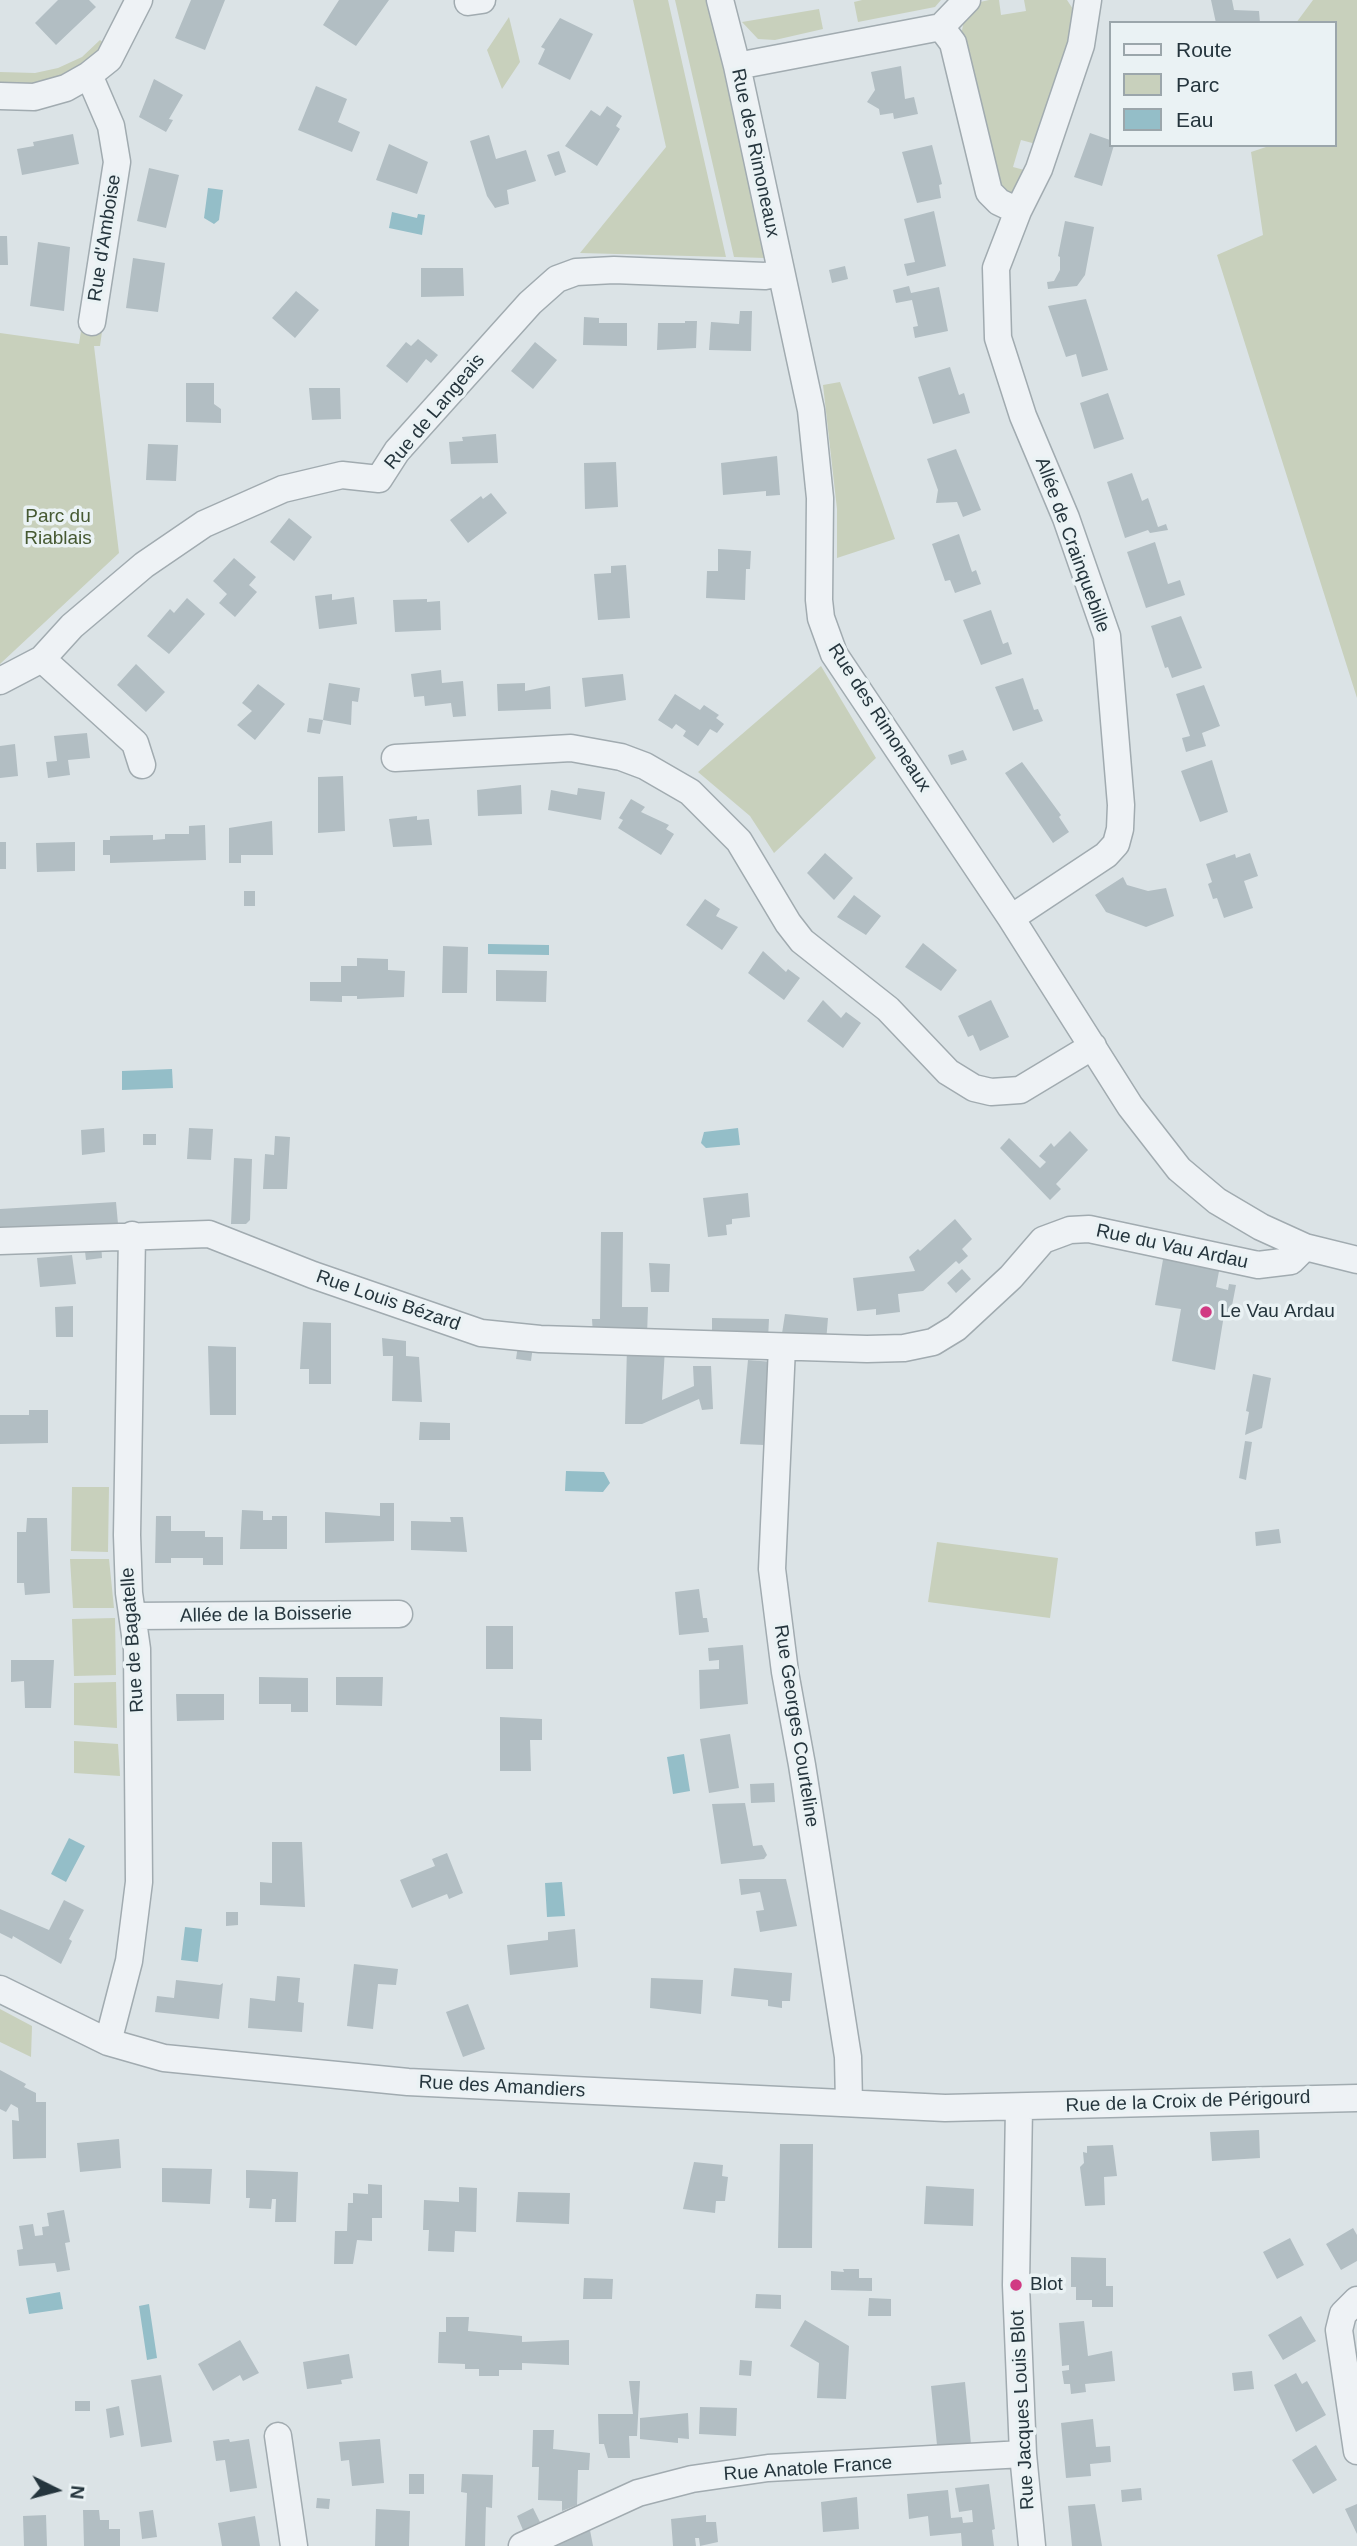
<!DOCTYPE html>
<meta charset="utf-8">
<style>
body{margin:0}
#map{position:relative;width:1357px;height:2546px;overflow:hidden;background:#dbe3e6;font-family:Arial,sans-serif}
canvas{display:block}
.legend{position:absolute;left:1109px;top:21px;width:228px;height:126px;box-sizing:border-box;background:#eaf2f4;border:2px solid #9ba6ab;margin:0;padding:9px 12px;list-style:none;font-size:21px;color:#25353d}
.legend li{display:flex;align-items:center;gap:14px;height:35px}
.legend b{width:35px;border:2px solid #9ba6ab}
.north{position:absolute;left:21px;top:2455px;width:70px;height:70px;-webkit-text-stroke:5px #eaf2f4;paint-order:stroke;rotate:96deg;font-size:19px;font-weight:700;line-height:28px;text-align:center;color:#25353d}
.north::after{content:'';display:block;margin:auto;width:24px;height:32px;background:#25353d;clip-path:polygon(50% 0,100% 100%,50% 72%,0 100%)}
</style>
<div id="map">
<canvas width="1357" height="2546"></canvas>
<ul class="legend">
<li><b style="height:9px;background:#eef2f5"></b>Route</li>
<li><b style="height:19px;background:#c8d0bc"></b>Parc</li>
<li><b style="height:19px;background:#94bec8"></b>Eau</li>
</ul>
<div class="north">N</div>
</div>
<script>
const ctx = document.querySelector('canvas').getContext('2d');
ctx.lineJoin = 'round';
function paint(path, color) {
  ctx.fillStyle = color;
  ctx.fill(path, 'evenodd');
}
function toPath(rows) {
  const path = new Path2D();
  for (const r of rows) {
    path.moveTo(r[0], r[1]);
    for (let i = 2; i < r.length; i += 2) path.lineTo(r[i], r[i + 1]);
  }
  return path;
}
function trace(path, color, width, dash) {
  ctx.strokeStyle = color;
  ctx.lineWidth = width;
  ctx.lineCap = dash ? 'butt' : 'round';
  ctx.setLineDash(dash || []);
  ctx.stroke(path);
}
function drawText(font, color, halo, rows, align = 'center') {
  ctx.font = font + ' Arial,sans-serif';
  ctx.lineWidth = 7;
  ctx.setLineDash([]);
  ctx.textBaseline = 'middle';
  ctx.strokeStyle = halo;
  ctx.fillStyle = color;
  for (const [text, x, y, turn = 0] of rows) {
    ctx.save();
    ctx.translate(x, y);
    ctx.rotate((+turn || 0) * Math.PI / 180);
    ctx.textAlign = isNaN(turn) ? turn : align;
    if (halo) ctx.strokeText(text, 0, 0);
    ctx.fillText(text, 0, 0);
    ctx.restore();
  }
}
const green = toPath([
 [633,0,668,0,726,257,580,253,666,147],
 [675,0,708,0,765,258,734,257],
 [862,0,941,0,935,7,858,22,854,2],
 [989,0,999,0,1001,15,1026,11,1024,0,1067,0,1077,15,1036,144,1021,140,1013,167,1028,171,1013,198,994,187,961,36,965,14,980,2],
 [1313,0,1357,0,1357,698,1217,255,1263,235,1251,152,1272,145,1334,145,1334,23,1296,23],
 [819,9,823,29,775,40,758,39,742,22],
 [509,17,520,62,502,89,487,50],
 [100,40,108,46,102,53,45,85,0,86,0,72,35,73,58,68,82,57],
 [86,299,106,303,100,346,94,346,119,553,0,664,0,333,79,344],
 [840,382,895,539,837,558,837,509,823,385],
 [821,666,876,758,774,853,750,816,698,772],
 [72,1487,109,1487,108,1552,71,1551],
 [937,1542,1058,1558,1050,1618,928,1602],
 [70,1559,109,1559,114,1608,73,1608],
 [115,1618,116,1675,74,1676,72,1619],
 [116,1682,117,1728,74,1725,74,1683],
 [74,1741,118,1744,120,1776,74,1773],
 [0,2009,32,2026,31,2057,0,2042]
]);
const water = toPath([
 [208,188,223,190,219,220,214,224,204,218],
 [392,212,417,218,418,214,425,215,422,235,389,228],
 [488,944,549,945,549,955,488,954],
 [172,1069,173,1088,122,1090,122,1071],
 [738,1128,740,1145,706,1148,701,1143,704,1132],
 [566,1471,604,1472,610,1483,603,1492,565,1491],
 [684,1754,690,1791,673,1794,667,1757],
 [69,1838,85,1846,66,1882,51,1874],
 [562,1882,565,1916,547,1917,545,1883],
 [185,1927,202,1929,198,1962,181,1960],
 [60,2292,63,2309,29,2314,26,2298],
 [149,2304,157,2358,147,2360,139,2306]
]);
const building = toPath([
 [58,0,89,0,96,7,56,45,35,23],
 [191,0,225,0,205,50,175,38],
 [339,0,389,0,356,46,323,25],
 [1211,0,1232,0,1234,10,1259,11,1260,23,1216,23],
 [560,18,593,34,570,80,538,64,545,49,541,47],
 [901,66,905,99,914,97,918,114,894,119,893,113,880,115,879,109,867,102,875,90,871,72],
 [154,79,183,95,169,119,173,120,166,132,139,117],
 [316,86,347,99,338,122,360,132,352,152,298,130],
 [607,106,622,116,616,126,620,129,597,166,565,146,591,110,600,116],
 [1090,133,1110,140,1110,145,1114,145,1102,186,1074,177],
 [73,134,79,164,22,175,17,149,34,146,33,142],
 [489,135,496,159,526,150,536,181,507,190,509,204,495,208,487,196,470,141],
 [389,144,428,162,417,194,376,180],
 [932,145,942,184,939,185,941,198,917,203,902,152],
 [559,151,566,172,555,176,547,155],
 [149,168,179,175,166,228,137,221],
 [934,211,946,266,907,276,904,264,915,262,904,219],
 [1065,221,1094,227,1085,275,1077,286,1048,289,1047,282,1054,281,1060,270,1060,257,1058,256],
 [0,236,7,236,8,265,0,265],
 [38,242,70,247,64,311,30,306],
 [133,258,165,263,158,312,126,308],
 [845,266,848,279,832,283,829,270],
 [421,268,463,268,464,296,421,297],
 [909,286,911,293,939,287,948,331,915,338,913,327,918,326,912,300,896,303,893,290],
 [296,291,319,310,295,338,272,318],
 [1086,299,1108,370,1082,377,1076,354,1066,357,1048,306],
 [740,311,752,311,751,351,709,350,711,322,739,324],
 [584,317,599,318,599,323,627,323,627,346,583,345],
 [685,321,697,321,696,348,657,350,658,323,685,323],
 [418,339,438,355,431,363,426,359,407,383,386,366,406,342,411,346],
 [535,342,557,360,533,389,511,371],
 [950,367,959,395,964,393,970,413,933,424,918,377],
 [186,383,214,383,214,404,221,409,221,423,186,422],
 [309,388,340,388,341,419,312,420],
 [1108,393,1124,439,1094,449,1080,403],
 [496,434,498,463,451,464,449,442,463,441,462,437],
 [148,444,178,445,176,481,146,480],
 [956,449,981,510,963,517,957,502,936,503,938,490,927,459],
 [777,456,780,495,766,496,766,491,723,495,721,463],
 [616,462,618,507,585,509,584,463],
 [1132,473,1142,501,1148,498,1158,527,1166,524,1168,530,1150,533,1148,530,1125,538,1107,482],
 [491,493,507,513,468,543,450,520,481,496,483,499],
 [289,518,312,537,294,561,270,542],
 [959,534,972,572,976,570,981,584,955,593,950,580,945,581,932,544],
 [1155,542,1168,584,1180,580,1185,595,1146,608,1127,552],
 [718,549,751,551,750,569,746,569,745,600,706,598,707,571,718,571],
 [234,558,256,577,249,585,257,592,235,617,219,603,227,594,213,581],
 [626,565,630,618,598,620,594,574,611,573,611,566],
 [332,594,332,600,354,597,357,624,319,629,315,596],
 [187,598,205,614,169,654,147,636,170,609,174,613],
 [427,599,427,602,440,601,441,630,395,632,393,600],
 [991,610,1003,644,1008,642,1012,654,981,665,963,620],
 [1181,616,1202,668,1172,678,1168,667,1165,668,1151,626],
 [136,664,165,692,146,712,117,685],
 [441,670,442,683,463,681,466,716,453,717,451,703,425,706,424,696,414,697,411,674],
 [623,674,626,700,585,707,582,678],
 [1023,678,1034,710,1038,709,1043,721,1013,731,995,687],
 [329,683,360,688,358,702,352,701,351,725,323,720],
 [525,683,525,691,550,686,551,709,498,711,497,684],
 [258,684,285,704,255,740,237,725,252,711,242,703],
 [1204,685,1220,726,1202,733,1206,746,1186,752,1182,738,1190,736,1176,694],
 [675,694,700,710,704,705,719,715,716,718,724,724,717,733,710,729,698,746,683,736,686,731,676,724,672,729,658,720],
 [309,718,323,720,320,734,307,732],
 [87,733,90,758,68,760,70,775,48,778,46,762,57,761,54,736],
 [15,744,18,776,0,778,0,746],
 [963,750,967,760,951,765,948,755],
 [1212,760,1228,812,1200,822,1181,771],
 [1022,762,1061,815,1059,817,1069,832,1053,843,1005,773],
 [343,776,345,831,318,833,318,777],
 [521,785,522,814,478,816,477,790],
 [578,788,605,792,601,820,548,810,551,790,577,795],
 [631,799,645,807,641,812,669,825,666,829,674,834,661,855,618,828,623,820,619,818],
 [417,816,417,820,429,819,432,845,393,847,389,819],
 [272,821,273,855,241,855,241,863,229,863,229,828],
 [205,825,206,860,110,863,110,855,103,855,103,840,110,840,110,836,153,835,153,840,165,839,165,834,189,834,189,826],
 [0,842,6,842,6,869,0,869],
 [75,842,75,871,37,872,36,843],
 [825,853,853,878,834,900,807,873],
 [1250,853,1258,876,1244,881,1253,908,1224,918,1217,898,1213,899,1208,884,1212,882,1206,864,1235,854,1236,858],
 [1123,877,1127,885,1148,891,1166,888,1174,916,1146,927,1106,912,1095,895],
 [244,891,255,891,255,906,244,906],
 [854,895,881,916,866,935,837,917],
 [705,899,720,909,716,916,738,927,722,950,686,925],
 [923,943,957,970,941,991,905,967],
 [443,946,468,947,467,993,442,993],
 [763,951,786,972,788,969,800,978,784,1000,748,973],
 [357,958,388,959,388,970,405,971,404,997,357,999,357,996,342,996,342,1002,310,1001,310,982,341,982,341,966,357,966],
 [496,970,547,971,546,1002,496,1001],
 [823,1000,841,1018,846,1012,861,1023,843,1048,807,1021],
 [991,1000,1009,1037,980,1051,973,1035,968,1037,958,1016],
 [104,1128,105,1152,82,1155,81,1130],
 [189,1128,213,1129,211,1160,187,1159],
 [1070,1131,1088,1150,1056,1184,1061,1189,1050,1200,1000,1148,1009,1138,1040,1168,1046,1162,1039,1156,1051,1143,1054,1147],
 [143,1134,156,1134,156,1145,143,1145],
 [275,1136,290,1137,287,1189,263,1189,265,1154,274,1155],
 [234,1158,252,1159,250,1220,246,1224,231,1224],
 [748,1193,750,1217,732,1219,732,1224,726,1225,727,1235,708,1237,703,1198],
 [116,1202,118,1224,0,1234,0,1209],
 [955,1219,972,1239,962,1249,968,1256,959,1264,956,1261,923,1291,898,1294,900,1312,876,1315,876,1309,857,1311,853,1278,915,1271,909,1257,918,1249,920,1251],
 [601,1232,623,1232,622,1307,648,1307,647,1335,593,1335,592,1319,600,1319],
 [101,1242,102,1258,86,1260,84,1243],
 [1164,1254,1220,1266,1216,1287,1228,1290,1229,1284,1236,1285,1230,1316,1224,1315,1215,1370,1172,1361,1181,1309,1155,1305],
 [72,1255,76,1284,40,1287,37,1258],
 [649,1263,670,1264,669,1292,651,1292],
 [962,1269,971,1279,956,1293,947,1283],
 [73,1306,73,1337,56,1337,55,1307],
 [785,1314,828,1318,826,1342,781,1340],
 [712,1318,769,1319,768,1339,712,1337],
 [303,1322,331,1323,331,1384,309,1384,309,1369,300,1369],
 [382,1338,406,1341,406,1356,419,1357,422,1402,392,1401,393,1356,383,1356],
 [518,1345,533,1346,531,1361,516,1359],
 [208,1346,236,1347,236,1415,210,1415],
 [627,1347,665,1348,662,1400,694,1386,693,1366,711,1366,713,1409,702,1410,699,1399,642,1424,625,1424],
 [748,1360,773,1362,764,1445,740,1444],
 [1253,1374,1271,1378,1262,1428,1245,1435,1249,1412,1246,1411],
 [29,1410,48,1410,48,1443,0,1444,0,1415,29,1415],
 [420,1422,450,1423,450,1440,419,1440],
 [1245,1441,1252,1442,1246,1480,1239,1478],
 [380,1503,394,1503,394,1541,325,1543,325,1512,380,1516],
 [242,1510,263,1511,263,1520,272,1520,272,1516,287,1516,287,1549,240,1549],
 [156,1516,171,1516,171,1531,205,1531,205,1537,223,1537,223,1565,203,1565,203,1558,171,1558,171,1563,155,1563],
 [450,1517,463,1517,467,1552,411,1550,411,1521,451,1522],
 [27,1518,47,1518,50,1593,25,1595,24,1583,17,1583,17,1532,26,1532],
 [1279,1529,1281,1543,1256,1546,1255,1532],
 [699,1589,703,1618,707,1618,709,1632,679,1635,675,1592],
 [486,1626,513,1626,513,1669,486,1669],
 [743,1645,748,1704,700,1709,699,1670,719,1669,719,1660,709,1661,708,1648],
 [11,1660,54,1660,51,1708,25,1708,24,1681,11,1682],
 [259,1677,308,1678,308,1712,291,1712,291,1704,259,1704],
 [336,1677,383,1677,382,1706,336,1705],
 [176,1694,224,1694,224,1720,177,1721],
 [500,1717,542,1719,542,1740,530,1740,531,1771,500,1771],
 [730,1734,739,1788,709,1793,700,1739],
 [774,1783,775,1802,751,1803,750,1784],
 [745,1803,753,1846,762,1845,767,1855,764,1859,721,1864,712,1804],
 [272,1842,302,1842,305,1907,260,1905,260,1882,272,1883],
 [447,1853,463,1893,449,1899,447,1894,412,1908,400,1880,435,1866,432,1859],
 [739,1879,786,1879,797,1926,760,1932,756,1911,764,1910,760,1892,741,1895],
 [64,1900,84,1910,69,1939,72,1941,61,1964,13,1936,12,1939,0,1933,0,1909,49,1930],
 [226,1912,238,1912,238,1925,226,1926],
 [575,1929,578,1967,510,1975,507,1945,548,1940,548,1932],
 [354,1964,398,1969,396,1985,378,1984,373,2029,347,2026],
 [734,1968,792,1973,790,2001,782,2001,782,2008,768,2006,768,2000,731,1996],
 [277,1976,300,1978,298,2002,304,2003,302,2032,248,2028,250,1998,275,2001],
 [651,1978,703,1980,701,2014,650,2008],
 [176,1980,220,1985,223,1983,219,2019,155,2012,157,1996,174,1998],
 [468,2004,485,2049,463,2057,446,2012],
 [0,2070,26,2084,24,2087,36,2093,36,2102,46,2102,46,2158,13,2159,12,2120,19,2121,18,2108,11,2104,6,2112,0,2109],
 [1259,2130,1260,2158,1212,2161,1210,2132],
 [119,2139,121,2168,80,2172,77,2143],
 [780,2144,813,2144,812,2248,778,2248],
 [1113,2145,1117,2176,1104,2177,1105,2205,1085,2206,1080,2167,1084,2163,1083,2152,1087,2153,1087,2146],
 [694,2162,723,2165,722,2176,728,2177,725,2201,716,2201,715,2213,683,2209],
 [162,2168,212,2169,210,2204,162,2202],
 [246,2170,298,2172,296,2222,275,2222,276,2199,272,2199,271,2209,249,2208,250,2198,246,2198],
 [368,2184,382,2185,382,2218,372,2218,372,2241,357,2240,353,2264,334,2264,335,2231,347,2231,348,2203,353,2203,353,2193,368,2194],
 [926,2186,974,2189,973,2226,924,2224],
 [459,2187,477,2188,476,2232,455,2231,454,2252,428,2251,429,2230,423,2230,424,2200,459,2202],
 [518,2192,570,2193,569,2224,516,2222],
 [64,2210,70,2242,65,2243,70,2270,57,2272,55,2263,19,2266,17,2250,23,2249,19,2226,33,2224,35,2236,43,2235,42,2227,49,2226,47,2213],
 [1353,2228,1357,2235,1357,2261,1341,2270,1326,2244],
 [1290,2238,1304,2265,1277,2279,1263,2252],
 [1071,2257,1106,2258,1106,2286,1113,2286,1113,2307,1092,2307,1092,2300,1076,2300,1076,2287,1071,2287],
 [843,2269,859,2269,859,2278,872,2278,872,2291,831,2290,831,2271,844,2272],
 [584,2278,613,2279,612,2299,583,2299],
 [756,2294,781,2295,781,2309,755,2308],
 [869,2298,891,2299,891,2316,868,2316],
 [1301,2316,1316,2341,1283,2360,1268,2335],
 [446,2317,469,2317,468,2331,522,2336,522,2342,569,2340,569,2365,522,2363,522,2370,499,2370,499,2376,479,2376,479,2369,465,2369,465,2364,438,2363,439,2332,446,2332],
 [805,2320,849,2346,846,2399,817,2398,819,2363,790,2346],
 [1084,2321,1088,2356,1112,2351,1115,2381,1085,2384,1086,2392,1071,2394,1070,2384,1064,2384,1062,2371,1069,2370,1069,2365,1062,2366,1059,2323],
 [240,2340,259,2373,243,2381,240,2375,213,2391,198,2364],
 [349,2354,353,2378,341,2380,342,2384,307,2389,303,2362],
 [740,2360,752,2361,751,2376,739,2375],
 [1252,2371,1254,2389,1234,2391,1232,2373],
 [1296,2373,1302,2384,1307,2381,1326,2415,1296,2432,1274,2385],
 [161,2375,172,2442,141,2447,131,2380],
 [629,2381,640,2381,637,2436,629,2436,630,2458,608,2458,604,2444,599,2444,598,2414,633,2414],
 [965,2382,971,2444,937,2445,931,2386],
 [75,2401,90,2401,90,2411,75,2411],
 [119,2406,124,2435,110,2438,106,2409],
 [700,2407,737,2408,736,2436,699,2434],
 [688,2413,689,2439,678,2438,678,2443,640,2439,640,2418],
 [1093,2419,1096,2447,1110,2446,1111,2462,1090,2464,1091,2476,1066,2478,1061,2423],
 [533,2430,554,2430,553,2449,590,2453,589,2470,578,2470,577,2505,562,2511,562,2501,538,2500,539,2467,532,2467],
 [229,2439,230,2442,249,2439,257,2488,230,2492,225,2460,216,2461,213,2441],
 [380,2439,384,2483,352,2486,349,2460,341,2461,339,2442],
 [1316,2445,1337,2480,1313,2494,1292,2460],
 [409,2474,424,2474,424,2494,409,2494],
 [462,2474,493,2475,492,2508,486,2507,485,2546,465,2546,467,2493,461,2492],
 [989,2484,995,2529,992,2530,994,2546,962,2546,961,2533,930,2536,928,2516,909,2519,907,2494,948,2490,951,2518,962,2517,963,2523,973,2522,972,2510,959,2512,955,2488],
 [1141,2488,1142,2500,1122,2502,1121,2490],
 [857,2497,859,2529,823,2532,821,2502],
 [317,2498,330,2499,329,2509,316,2508],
 [1095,2504,1102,2546,1072,2546,1068,2506],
 [1357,2504,1357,2534,1345,2509],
 [533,2508,540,2522,523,2530,517,2516],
 [376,2509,410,2511,409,2546,375,2546],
 [83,2510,99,2510,100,2520,109,2520,109,2529,120,2529,120,2546,84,2546],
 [153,2510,157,2537,142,2539,139,2512],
 [46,2515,47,2546,24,2546,23,2516],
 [706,2515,706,2522,716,2522,718,2542,700,2546,699,2538,695,2538,696,2546,673,2546,671,2519],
 [255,2516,260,2546,222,2546,218,2523],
 [590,2530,593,2546,553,2546]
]);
const minor = toPath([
 [720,0,737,66,811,410,820,498,819,600,821,618,834,654,1011,918,1130,1106,1179,1169,1217,1201,1261,1227,1305,1247,1357,1260],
 [468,2,482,0],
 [941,27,953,43,989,192,999,202,1018,211],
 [737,66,941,27,967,0],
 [89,75,111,126,117,162,92,322],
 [0,96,34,97,66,88,89,75,109,59,139,0],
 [42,659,135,743,142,765],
 [0,681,42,659,72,626,144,565,204,524,283,489,342,475,379,479,397,451,530,303,557,279,576,272,614,270,765,276,780,273],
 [395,758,571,748,621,757,645,766,690,792,739,841,788,923,802,941,888,1009,948,1072,974,1088,991,1092,1020,1090,1093,1046],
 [1011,918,1106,855,1116,844,1120,829,1121,805,1107,636,1066,518,1023,416,998,338,996,268,1018,211,1039,169,1081,45,1088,0],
 [0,1241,209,1234,313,1275,481,1333,540,1339,867,1349,904,1348,933,1342,956,1328,1011,1277,1043,1240,1070,1230,1089,1229,1258,1265,1291,1261,1305,1247],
 [782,1347,772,1569,785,1672,802,1765,848,2057,849,2103],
 [133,1616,399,1614],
 [0,1989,108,2042,164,2058,408,2082,945,2108,1357,2098],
 [108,2042,129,1961,139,1882,137,1649,129,1593,127,1535,132,1235],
 [1019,2107,1016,2285,1023,2454,1032,2546],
 [1357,2300,1343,2314,1339,2330,1357,2451],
 [278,2436,294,2546],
 [522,2546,638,2493,692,2479,768,2468,1023,2454]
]);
const markers = [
 [1206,1312,7,"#d13a83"],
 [1016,2285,7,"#d13a83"]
];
const streetNames = [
 ["Rue des Rimoneaux",755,153,78],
 ["Rue d'Amboise",105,238,-81],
 ["Rue de Langeais",435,412,-50],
 ["Allée de Crainquebille",1072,545,70],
 ["Rue des Rimoneaux",879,718,57],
 ["Rue du Vau Ardau",1172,1247,12],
 ["Rue Louis Bézard",388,1301,19],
 ["Allée de la Boisserie",266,1615,-1],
 ["Rue de Bagatelle",133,1640,-94],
 ["Rue Georges Courteline",796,1726,81],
 ["Rue des Amandiers",502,2087,3],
 ["Rue de la Croix de Périgourd",1188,2102,-2],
 ["Rue Jacques Louis Blot",1023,2410,-93],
 ["Rue Anatole France",808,2469,-4]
];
const parkNames = [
 ["Parc du",58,517],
 ["Riablais",58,539]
];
const poiNames = [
 ["Le Vau Ardau",1220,1312],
 ["Blot",1030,2285]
];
paint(green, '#c8d0bc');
paint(water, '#94bec8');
paint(building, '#b2bec3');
trace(minor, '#a1abb0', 29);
trace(minor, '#eef2f5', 26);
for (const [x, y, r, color] of markers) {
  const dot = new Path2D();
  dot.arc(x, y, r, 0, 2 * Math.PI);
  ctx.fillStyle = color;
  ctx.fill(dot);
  trace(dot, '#eaf2f4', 2.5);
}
drawText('19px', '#25353d', '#eaf2f4', streetNames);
drawText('19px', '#465932', '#eaf2f4', parkNames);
drawText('19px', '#25353d', '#eaf2f4', poiNames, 'left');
</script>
